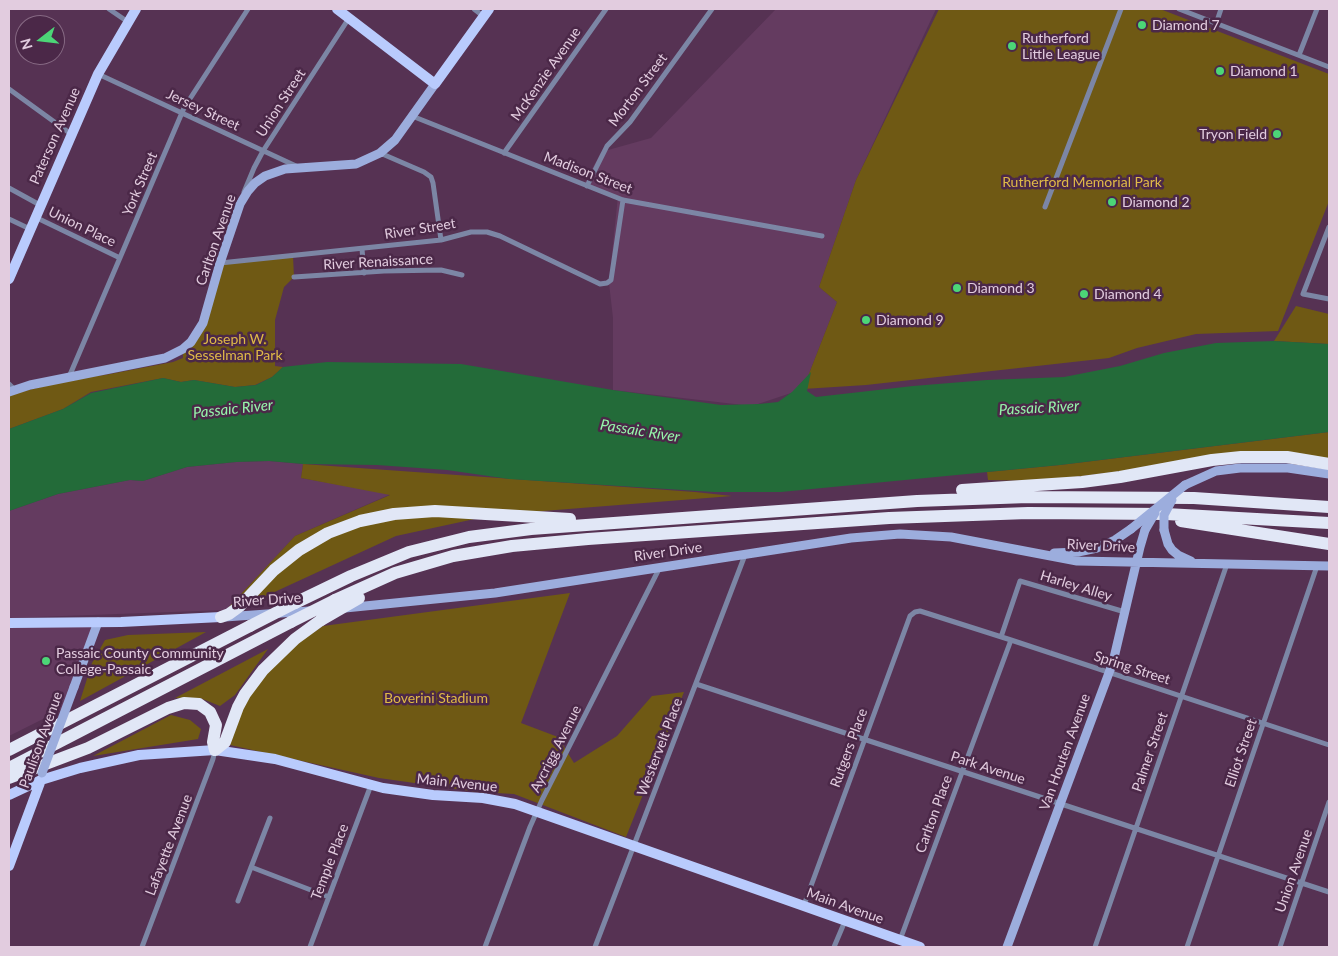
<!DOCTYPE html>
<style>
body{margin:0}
#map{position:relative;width:1338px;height:956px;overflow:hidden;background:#563253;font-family:Lato,sans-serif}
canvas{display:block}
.frame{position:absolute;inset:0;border:10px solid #e2ccdf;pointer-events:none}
.north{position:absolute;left:15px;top:15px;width:50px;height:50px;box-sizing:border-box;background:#4b2848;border:1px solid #876a84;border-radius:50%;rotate:254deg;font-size:14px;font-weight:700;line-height:20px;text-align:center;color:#e2ccdf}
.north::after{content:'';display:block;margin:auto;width:18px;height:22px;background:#4cd677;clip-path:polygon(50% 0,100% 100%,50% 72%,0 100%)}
</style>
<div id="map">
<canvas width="1338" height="956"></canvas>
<div class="frame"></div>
<div class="north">N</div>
</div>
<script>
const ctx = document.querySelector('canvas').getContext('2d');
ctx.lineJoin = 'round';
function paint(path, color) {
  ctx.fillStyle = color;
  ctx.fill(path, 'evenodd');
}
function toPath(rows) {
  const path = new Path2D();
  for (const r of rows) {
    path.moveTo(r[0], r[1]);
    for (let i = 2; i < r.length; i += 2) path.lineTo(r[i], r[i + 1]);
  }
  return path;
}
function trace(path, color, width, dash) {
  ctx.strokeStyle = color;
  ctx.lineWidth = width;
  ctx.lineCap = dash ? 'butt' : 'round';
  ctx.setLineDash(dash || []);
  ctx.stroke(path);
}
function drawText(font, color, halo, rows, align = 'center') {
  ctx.font = font + ' Lato,sans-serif';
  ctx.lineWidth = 5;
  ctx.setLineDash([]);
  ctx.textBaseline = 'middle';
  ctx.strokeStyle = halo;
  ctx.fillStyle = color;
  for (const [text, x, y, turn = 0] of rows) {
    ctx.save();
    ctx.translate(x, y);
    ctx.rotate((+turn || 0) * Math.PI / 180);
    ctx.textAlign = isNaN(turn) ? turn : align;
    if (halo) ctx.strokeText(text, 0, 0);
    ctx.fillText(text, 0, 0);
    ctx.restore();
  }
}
const built = toPath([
 [776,9,936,9,856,180,819,287,837,302,803,389,752,406,613,390,613,318,609,283,618,196,584,184,601,152,651,138],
 [269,461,303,464,301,478,391,494,295,536,226,610,9,618,9,511,58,494,130,480,143,481,187,467,236,462],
 [98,622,67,707,9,736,9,623]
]);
const green = toPath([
 [939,9,1160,9,1329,74,1329,201,1278,331,1196,334,1137,348,1109,358,866,385,803,389,837,302,819,287,856,180],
 [293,256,294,277,284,287,275,320,275,366,283,367,272,377,255,385,235,387,194,380,181,382,163,378,91,392,63,409,9,429,9,395,72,379,105,375,173,362,183,358,183,349,198,333,220,263],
 [1296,306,1329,314,1329,344,1274,341],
 [1329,432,1329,459,1284,451,1042,481,988,480,987,472,1060,465],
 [303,464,695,492,732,496,493,515,396,536,268,595,226,610,295,536,390,495,301,478],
 [570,593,521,723,558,737,574,763,617,736,652,696,684,692,626,837,514,794,478,792,379,778,230,745,240,710,279,656,323,626],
 [206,632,80,701,92,663,105,640,128,635],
 [268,649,235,695,220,706,200,698,175,698],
 [171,715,190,720,201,729,198,739,93,756]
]);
const water = toPath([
 [1274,341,1329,344,1329,432,1060,465,781,492,714,492,509,479,447,470,377,465,303,464,269,461,236,462,187,467,143,481,130,480,58,494,9,511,9,429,63,409,91,393,163,378,181,382,194,380,235,387,256,385,272,377,283,367,327,362,461,364,613,390,721,405,759,404,778,402,792,392,811,372,807,391,816,397,913,386,987,380,1064,377,1120,366,1164,353,1216,343]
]);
const street = toPath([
 [109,9,128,22],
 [474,9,483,16],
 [1179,9,1329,67],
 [1216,24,1221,9],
 [1299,55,1317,9],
 [98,74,296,166],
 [9,89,71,134],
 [412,116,623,200,822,236],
 [380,153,424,172,431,177,433,183,441,240],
 [504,153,606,9],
 [587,186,607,146,630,122,712,9],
 [9,188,40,205],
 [244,192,254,168,263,151,349,18],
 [1045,207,1121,9],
 [35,217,120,258],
 [9,219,30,229],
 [1329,227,1303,294,1329,299],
 [362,249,364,273],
 [220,263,441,240,471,232,487,232,500,236,600,284,607,283,611,280,623,200],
 [294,277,384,271,441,270,462,275],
 [69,377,184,108,248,9],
 [9,384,15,390],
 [1001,637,1020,581,1125,612],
 [696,684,1329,892],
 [251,867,329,897],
 [238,901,270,818],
 [804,905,910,616,915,612,920,611,1011,640,1329,745],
 [900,940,1011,640],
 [142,947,213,759,215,750],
 [310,947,371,785],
 [485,947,530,827,542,800,660,567],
 [595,947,745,555],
 [834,947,845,921],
 [1095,947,1227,564],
 [1187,947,1317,566],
 [1280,947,1329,802]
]);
const secondary = toPath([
 [9,392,30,385,165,358,183,349,191,342,203,323,220,263,240,204,248,191,255,183,265,176,285,169,356,164,380,153,395,140,435,84],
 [1185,485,1216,471,1240,468,1288,468,1329,474],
 [1164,530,1168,544,1172,550,1178,555,1191,561],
 [1054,553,1078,552,1097,548,1115,540,1131,529],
 [345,608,495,593,851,538,900,534,951,537,1077,561,1329,566],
 [225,617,309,611],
 [74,687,98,622],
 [1007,947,1113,662,1140,547,1145,530]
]);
const primary = toPath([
 [337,9,435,84,489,9],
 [9,279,98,74,136,9],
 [9,623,121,622,221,617],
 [9,795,41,780,80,768,139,755,215,750,275,759,383,788,433,795,483,798,515,804,920,947],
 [9,866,41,780]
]);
const highway = toPath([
 [962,490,1082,482,1120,477,1212,460,1241,457,1287,457,1329,464],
 [1181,521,1329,544],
 [335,600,395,573,453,556,512,546,588,539,889,518,1028,513,1166,514,1329,523],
 [295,603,351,576,409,552,469,537,531,529,917,501,1028,497,1194,498,1329,507],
 [221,617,229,614,240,606,274,570,299,550,328,533,360,521,394,514,435,511,570,519],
 [9,750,250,626],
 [9,768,291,622],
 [9,778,88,748,168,708,184,703,199,704,210,712,216,725,213,742,215,750,225,742,238,707,245,694,263,670,295,639,321,620]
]);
const secondaryBridge = toPath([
 [1131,529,1185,485],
 [1145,530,1155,513],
 [1164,530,1164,515,1172,500],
 [42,773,74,687]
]);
const highwayBridge = toPath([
 [321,620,359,598],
 [291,622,335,600],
 [250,626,295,603]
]);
const markers = [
 [1142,25,5,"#4cd677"],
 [1012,46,5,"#4cd677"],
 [1220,71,5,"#4cd677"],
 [1277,134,5,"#4cd677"],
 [1112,202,5,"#4cd677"],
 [957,288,5,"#4cd677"],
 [1084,294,5,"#4cd677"],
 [866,320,5,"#4cd677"],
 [46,661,5,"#4cd677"]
];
const poiNames = [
 ["Diamond 7",1152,25],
 ["Rutherford",1022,38],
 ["Little League",1022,54],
 ["Diamond 1",1230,71],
 ["Tryon Field",1267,134,"right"],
 ["Diamond 2",1122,202],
 ["Diamond 3",967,288],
 ["Diamond 4",1094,294],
 ["Diamond 9",876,320],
 ["Passaic County Community",56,653],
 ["College-Passaic",56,669]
];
const streetNames = [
 ["McKenzie Avenue",546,74,-55],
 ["Morton Street",638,90,-53],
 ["Union Street",281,103,-57],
 ["Jersey Street",203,110,25],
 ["Paterson Avenue",55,136,-66],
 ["Madison Street",588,173,21],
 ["York Street",140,184,-67],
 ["Union Place",82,227,26],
 ["River Street",420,229,-9],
 ["Carlton Avenue",216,240,-71],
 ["River Renaissance",378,262,-3],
 ["River Drive",1101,546,3],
 ["River Drive",668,552,-8],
 ["Harley Alley",1076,586,17],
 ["River Drive",267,600,-4],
 ["Spring Street",1132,668,18],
 ["Paulison Avenue",41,740,-70],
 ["Westervelt Place",660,747,-69],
 ["Rutgers Place",849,748,-70],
 ["Aycrigg Avenue",556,749,-63],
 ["Van Houten Avenue",1065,752,-70],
 ["Palmer Street",1150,752,-71],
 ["Elliot Street",1241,753,-71],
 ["Park Avenue",988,768,18],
 ["Main Avenue",457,783,6],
 ["Carlton Place",934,814,-70],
 ["Lafayette Avenue",169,845,-69],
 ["Temple Place",330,862,-69],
 ["Union Avenue",1294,871,-71],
 ["Main Avenue",845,906,20]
];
const parkNames = [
 ["Rutherford Memorial Park",1082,182],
 ["Joseph W.",235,339],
 ["Sesselman Park",235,355],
 ["Boverini Stadium",436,698]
];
const waterNames = [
 ["Passaic River",1039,408,-3],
 ["Passaic River",233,409,-6],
 ["Passaic River",640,431,9]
];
paint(built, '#643b60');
paint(green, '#6f5914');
paint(water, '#236b39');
trace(street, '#7c86a5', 5);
trace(secondary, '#9caddd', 9);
trace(primary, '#b9cbfd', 10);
trace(highway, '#e1e7f6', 12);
trace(secondaryBridge, '#9caddd', 9);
trace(highwayBridge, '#e1e7f6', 12);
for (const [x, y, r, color] of markers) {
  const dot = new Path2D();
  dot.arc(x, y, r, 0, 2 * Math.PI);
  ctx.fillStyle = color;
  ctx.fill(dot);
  trace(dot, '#4b2848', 2);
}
drawText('14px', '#e2ccdf', '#4b2848', poiNames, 'left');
drawText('14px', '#e2ccdf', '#4b2848', streetNames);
drawText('14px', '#e0ba47', '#4b2848', parkNames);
drawText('italic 15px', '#96f6ab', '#4b2848', waterNames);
</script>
